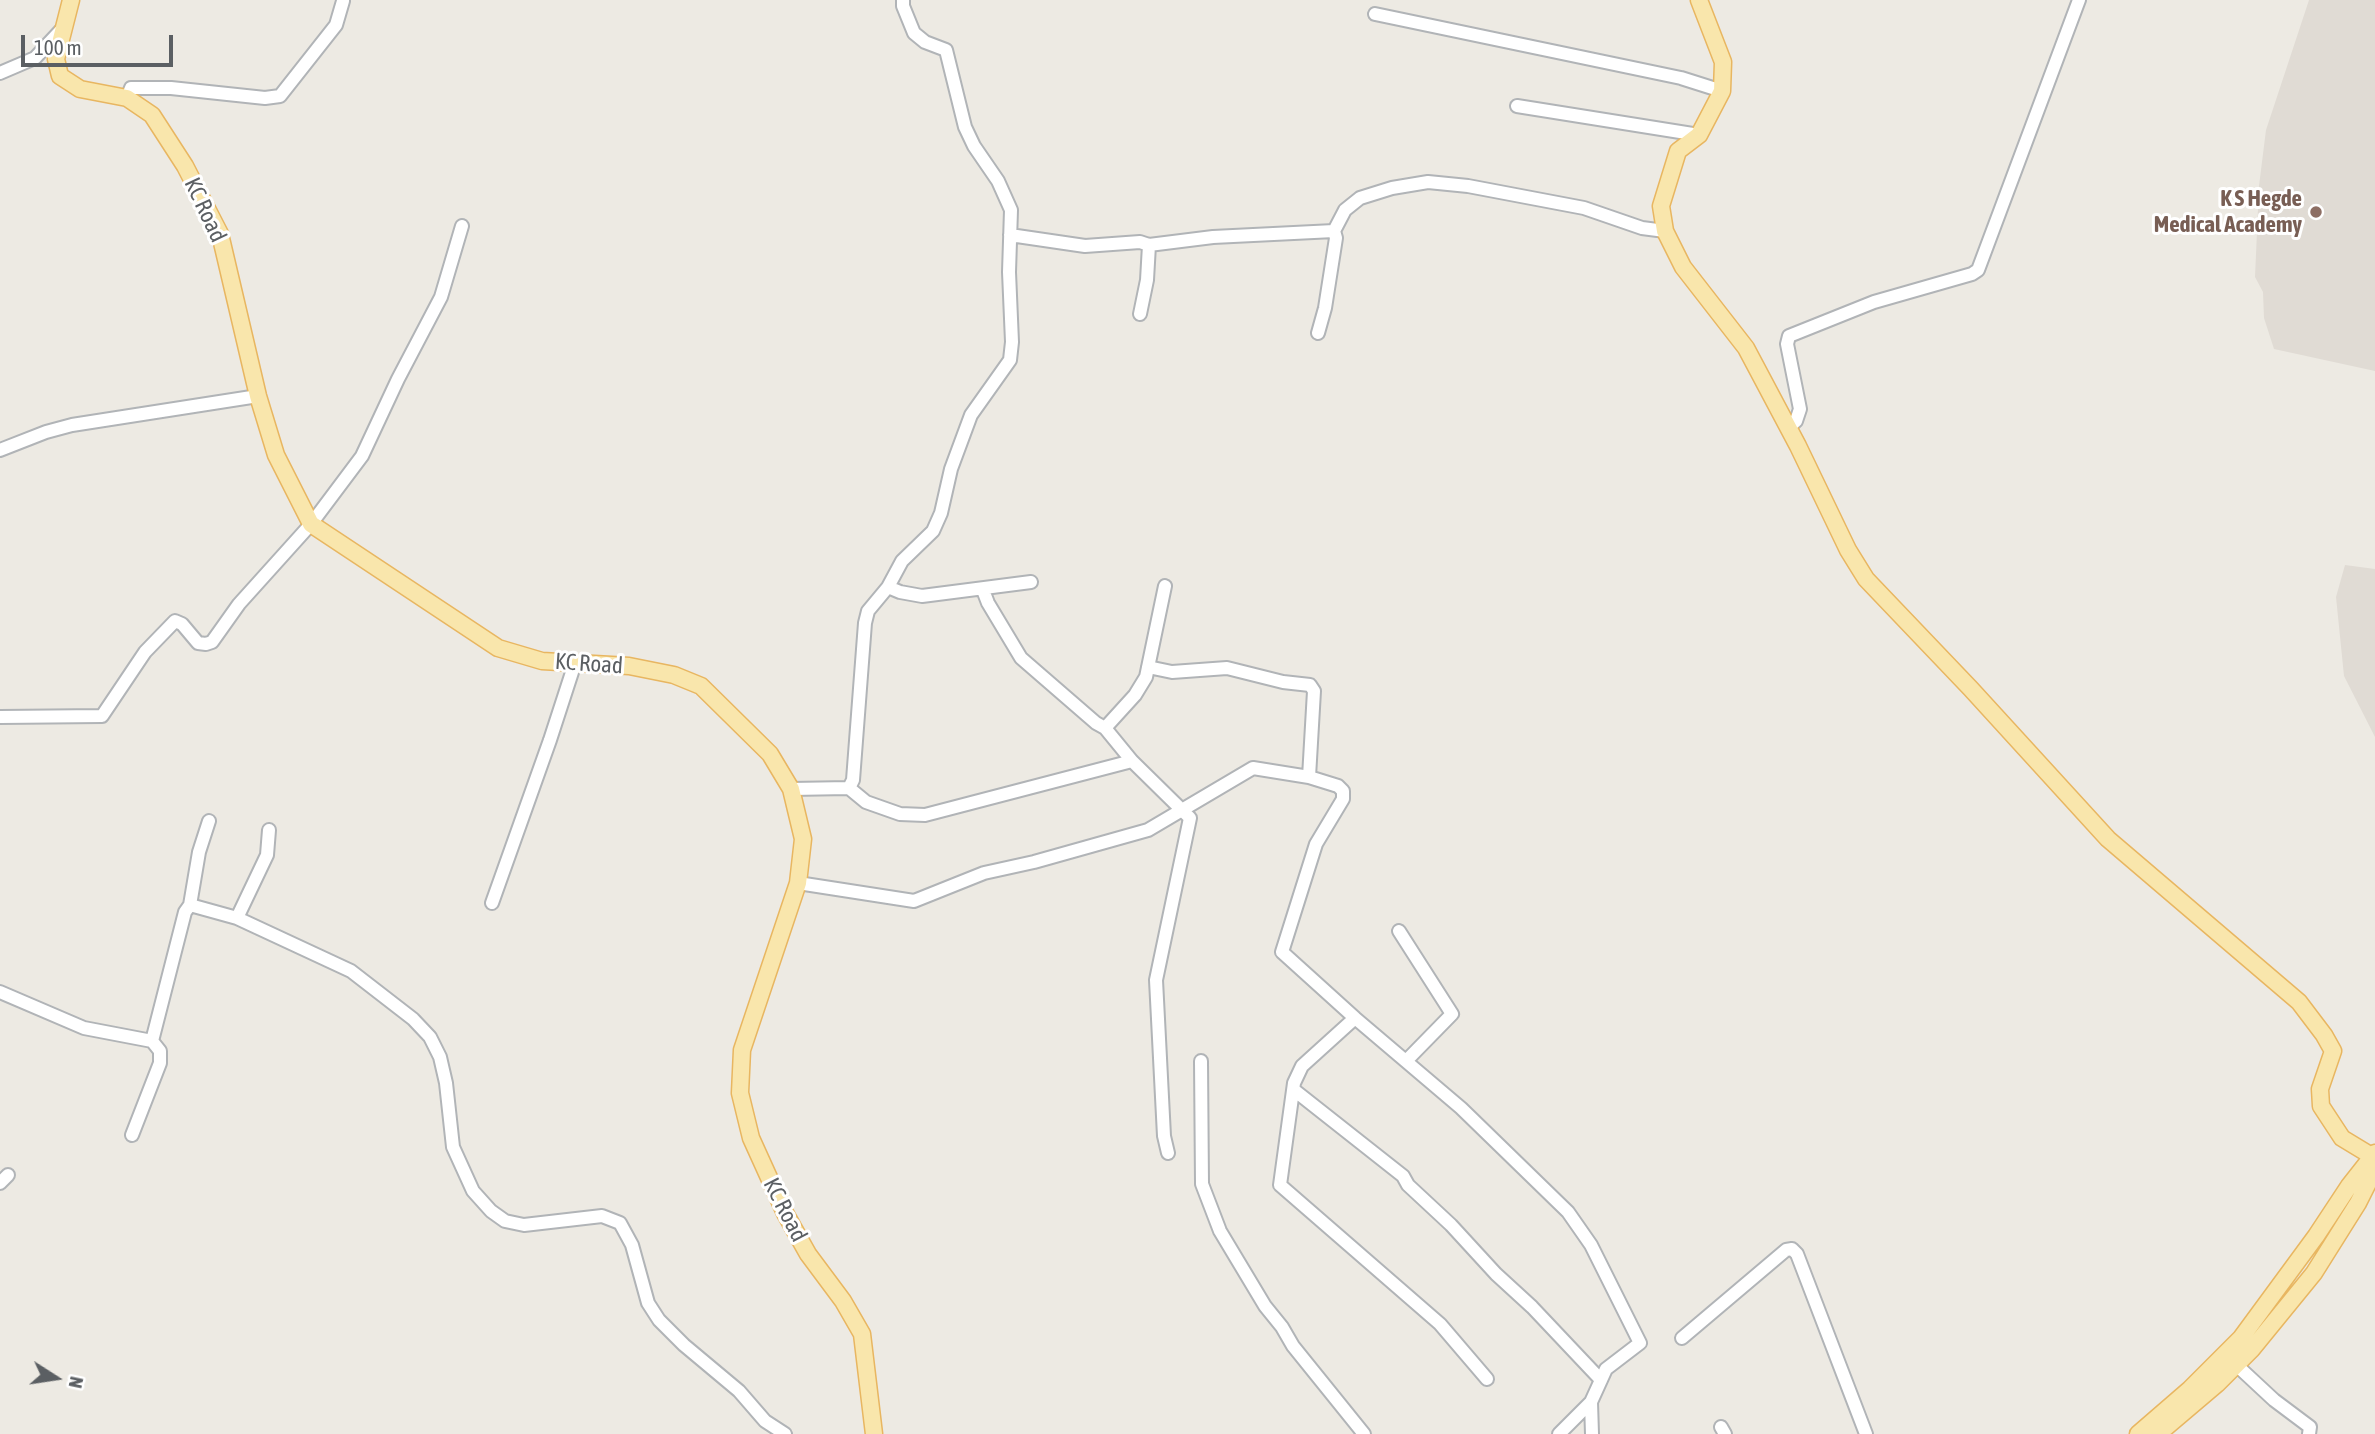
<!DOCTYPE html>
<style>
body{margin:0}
#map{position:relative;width:2375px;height:1434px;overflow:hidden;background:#edeae3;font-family:"Asap Condensed",sans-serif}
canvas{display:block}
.north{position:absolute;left:21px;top:1343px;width:70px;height:70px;-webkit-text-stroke:5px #fff;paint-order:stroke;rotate:102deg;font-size:19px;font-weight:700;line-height:28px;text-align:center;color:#5b5f63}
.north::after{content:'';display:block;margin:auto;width:24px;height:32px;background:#5b5f63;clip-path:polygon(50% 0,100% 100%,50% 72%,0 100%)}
.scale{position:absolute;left:21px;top:35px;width:152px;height:32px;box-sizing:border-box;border:4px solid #5b5f63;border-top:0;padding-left:9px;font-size:21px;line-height:24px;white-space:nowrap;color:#5b5f63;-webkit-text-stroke:5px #fff;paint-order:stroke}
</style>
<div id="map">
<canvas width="2375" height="1434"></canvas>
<div class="north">N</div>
<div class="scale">100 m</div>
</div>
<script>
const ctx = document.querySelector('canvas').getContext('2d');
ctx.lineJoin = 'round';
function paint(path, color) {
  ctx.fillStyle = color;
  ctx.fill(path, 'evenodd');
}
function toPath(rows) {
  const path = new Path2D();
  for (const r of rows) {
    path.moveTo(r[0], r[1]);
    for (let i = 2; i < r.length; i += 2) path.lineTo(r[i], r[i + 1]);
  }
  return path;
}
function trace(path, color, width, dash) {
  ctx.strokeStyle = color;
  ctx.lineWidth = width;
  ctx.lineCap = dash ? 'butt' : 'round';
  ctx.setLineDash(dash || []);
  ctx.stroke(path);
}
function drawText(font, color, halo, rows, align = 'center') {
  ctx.font = font + ' "Asap Condensed",sans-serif';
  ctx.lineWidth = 6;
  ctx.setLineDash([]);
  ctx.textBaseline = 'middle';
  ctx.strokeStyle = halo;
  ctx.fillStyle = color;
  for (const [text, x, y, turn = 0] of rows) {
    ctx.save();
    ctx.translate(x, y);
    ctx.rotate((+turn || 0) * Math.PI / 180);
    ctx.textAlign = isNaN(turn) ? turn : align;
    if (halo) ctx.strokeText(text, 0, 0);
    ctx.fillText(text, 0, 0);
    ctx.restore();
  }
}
const education = toPath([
 [2309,0,2375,0,2375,371,2274,349,2264,318,2263,292,2255,277,2259,186,2266,130],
 [2345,565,2375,569,2375,737,2344,676,2336,597]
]);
const minor = toPath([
 [1375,14,1681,78,1722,91],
 [0,73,35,58,62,29],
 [127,98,131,88,171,88,265,98,280,96,336,25,343,1],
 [1517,106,1699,135],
 [1010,235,1085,246,1140,242,1149,245,1213,237,1334,231],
 [1140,314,1147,280,1149,245],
 [1318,333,1325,308,1336,238,1334,231,1345,210,1360,198,1392,188,1428,182,1468,186,1584,208,1642,228,1665,231],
 [1788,428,1796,421,1800,409,1787,344,1789,336,1874,302,1972,274,1978,270,2079,0],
 [0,450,46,432,72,425,258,396],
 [888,587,902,561,933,531,941,513,951,469,971,415,1010,360,1012,342,1009,272,1011,210,998,181,974,146,965,127,946,50,925,42,914,33,903,6,903,0],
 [983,590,988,603,1021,658,1096,723,1105,728,1132,761,1190,818,1156,980,1164,1136,1168,1153],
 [1148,667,1172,672,1227,668,1283,682,1310,685,1314,691,1309,777],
 [0,717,102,716,145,652,175,621,182,624,198,643,206,644,212,642,239,604,311,524,362,456,398,379,441,297,462,226],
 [1105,728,1135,695,1146,677,1165,586],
 [849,788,853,780,865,623,868,611,888,587,900,592,922,596,1031,582],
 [791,789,849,788,866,802,900,814,925,815,1132,761],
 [798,883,914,901,984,873,1034,862,1148,830,1253,768,1309,777,1338,786,1343,791,1343,799,1316,844,1282,952,1355,1018,1461,1108,1568,1212,1591,1245,1640,1343,1606,1369,1591,1402,1592,1434],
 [492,903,550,740,575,663],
 [190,905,237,918,351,971,413,1019,430,1037,440,1057,446,1083,453,1147,473,1191,491,1211,505,1221,524,1225,602,1216,620,1223,632,1245,648,1303,659,1320,684,1345,739,1391,765,1421,785,1434],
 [237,918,267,855,269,830],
 [1399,931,1452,1014,1407,1060],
 [0,992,84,1028,152,1041,160,1051,160,1063,132,1135],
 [1355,1018,1302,1066,1294,1083,1280,1185,1440,1324,1487,1379],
 [152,1041,185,912,190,905,199,852,209,821],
 [1201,1061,1202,1184,1220,1231,1265,1306,1282,1327,1293,1346,1364,1434],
 [1294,1090,1403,1176,1408,1185,1451,1225,1496,1274,1532,1307,1601,1380],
 [0,1183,8,1175],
 [1682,1338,1786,1250,1792,1249,1797,1254,1866,1434],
 [2231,1360,2274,1400,2310,1427,2309,1434],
 [1721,1427,1725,1434],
 [1559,1434,1591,1402]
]);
const major = toPath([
 [71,0,56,59,60,76,80,89,127,98,152,115,185,166,220,234,258,396,276,455,311,524,498,648,542,661,629,666,674,675,701,686,770,754,791,789,803,839,798,883,742,1050,740,1093,751,1138,785,1213,808,1254,843,1301,862,1334,874,1434],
 [1699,0,1723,62,1722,91,1699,135,1678,151,1661,206,1665,231,1683,267,1746,348,1798,446,1848,550,1866,579,1971,689,2108,839,2299,1002,2324,1035,2333,1051,2320,1089,2321,1106,2342,1138,2375,1158],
 [2138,1434,2190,1389,2241,1338,2316,1236,2349,1186,2375,1153],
 [2158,1434,2217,1384,2252,1349,2314,1273,2358,1203,2375,1169]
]);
const markers = [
 [2316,212,7,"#8d6e63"]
];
const educationNames = [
 ["K S Hegde",2302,199],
 ["Medical Academy",2302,225]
];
const streetNames = [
 ["KC Road",205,210,65],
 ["KC Road",589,664,4],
 ["KC Road",785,1210,63]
];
paint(education, '#e0dbd4');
trace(minor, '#b1b4b7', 16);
trace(major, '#e8b661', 19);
trace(minor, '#fff', 12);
trace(major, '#f9e6ac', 16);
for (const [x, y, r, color] of markers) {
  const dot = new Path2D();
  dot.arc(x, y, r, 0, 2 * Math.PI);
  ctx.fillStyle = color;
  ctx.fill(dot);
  trace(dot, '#fff', 2.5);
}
drawText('bold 23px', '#785e54', '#fff', educationNames, 'right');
drawText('23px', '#5b5f63', '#fff', streetNames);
</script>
